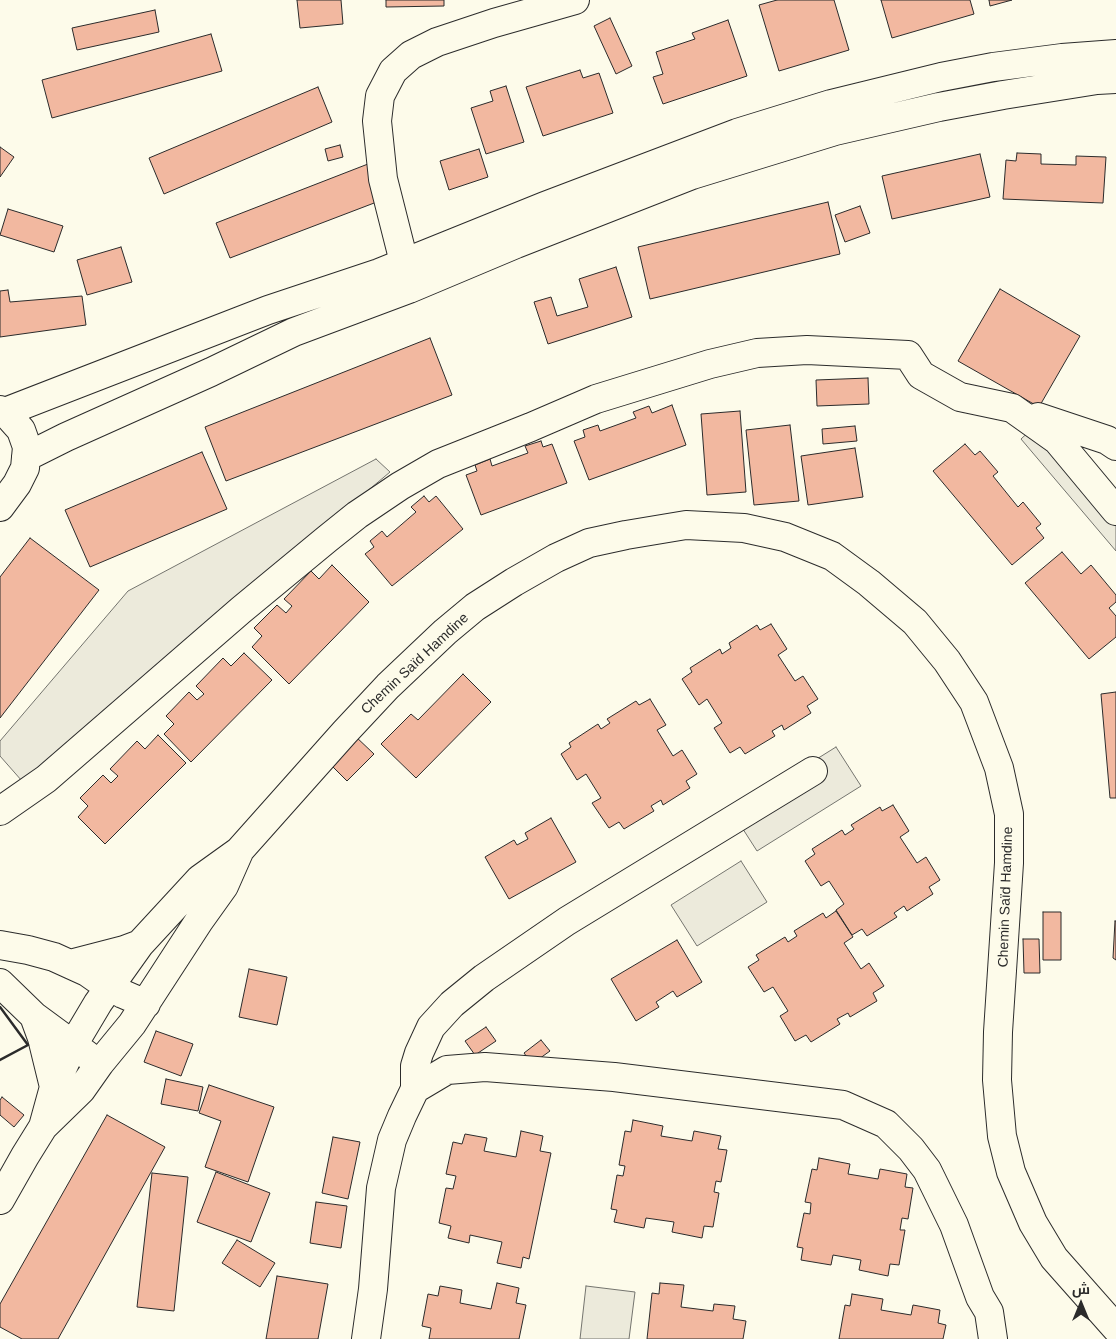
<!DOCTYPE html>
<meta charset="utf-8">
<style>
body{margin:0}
#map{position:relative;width:1116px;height:1339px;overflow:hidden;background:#fdfbea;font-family:Helvetica,Cairo,sans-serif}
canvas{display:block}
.north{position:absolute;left:1056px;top:1279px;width:50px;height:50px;-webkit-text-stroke:4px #fdfbea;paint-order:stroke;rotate:0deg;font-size:14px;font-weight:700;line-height:20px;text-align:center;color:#2b2b2b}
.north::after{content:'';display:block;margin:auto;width:18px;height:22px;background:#2b2b2b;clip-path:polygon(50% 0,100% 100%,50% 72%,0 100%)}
</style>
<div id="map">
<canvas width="1116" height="1339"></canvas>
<div class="north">ش</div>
</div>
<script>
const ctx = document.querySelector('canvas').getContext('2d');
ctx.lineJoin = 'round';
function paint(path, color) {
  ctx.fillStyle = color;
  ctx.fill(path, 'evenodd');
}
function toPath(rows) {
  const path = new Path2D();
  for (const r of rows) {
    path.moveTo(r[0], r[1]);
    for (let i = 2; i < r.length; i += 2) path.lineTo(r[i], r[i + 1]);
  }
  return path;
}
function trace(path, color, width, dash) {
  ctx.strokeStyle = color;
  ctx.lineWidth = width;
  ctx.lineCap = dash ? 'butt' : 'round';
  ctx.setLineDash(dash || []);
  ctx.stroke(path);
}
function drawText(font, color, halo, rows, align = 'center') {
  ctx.font = font + ' Helvetica,sans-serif';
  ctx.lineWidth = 4;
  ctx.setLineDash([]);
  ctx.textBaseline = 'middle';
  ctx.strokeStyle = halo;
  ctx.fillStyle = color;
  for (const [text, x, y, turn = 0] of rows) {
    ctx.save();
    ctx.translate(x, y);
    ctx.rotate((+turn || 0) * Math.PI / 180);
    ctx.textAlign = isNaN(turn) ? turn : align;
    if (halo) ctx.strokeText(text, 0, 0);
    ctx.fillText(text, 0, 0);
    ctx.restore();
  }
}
const parking = toPath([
 [1035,426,1116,522,1116,551,1021,439,1035,426],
 [376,459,390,472,22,781,0,756,0,741,128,591,376,459],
 [836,747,861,786,757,851,732,812,836,747],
 [741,861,767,902,697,946,671,905,741,861],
 [586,1286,635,1292,629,1339,580,1339,586,1286]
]);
const building = toPath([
 [297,0,341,0,343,24,300,28,297,0],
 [386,0,444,0,444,6,386,7,386,0],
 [777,0,834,0,849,50,779,71,759,5,777,0],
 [881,0,970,0,974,14,892,38,881,0],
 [989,0,1012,0,990,6,989,0],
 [155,10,159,32,77,50,72,28,155,10],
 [610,18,632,66,616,74,594,26,610,18],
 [728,20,747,76,663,104,653,77,663,74,656,52,695,39,692,33,728,20],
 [211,34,222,71,52,118,42,80,211,34],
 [580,70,583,78,599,73,613,113,543,136,526,87,580,70],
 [506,86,524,142,486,154,471,108,493,101,490,91,506,86],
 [318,87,332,122,164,194,149,158,318,87],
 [340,145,343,157,328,161,325,149,340,145],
 [0,147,14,157,0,177,0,147],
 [479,149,488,177,449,190,440,161,479,149],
 [1017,153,1041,154,1041,164,1076,165,1076,156,1106,157,1103,203,1003,199,1006,160,1016,161,1017,153],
 [980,154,990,197,892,219,882,176,980,154],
 [368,164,382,200,230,258,216,223,368,164],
 [828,202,840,254,650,299,638,247,828,202],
 [860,206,870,233,845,242,835,215,860,206],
 [8,209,63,226,54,252,0,235,8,209],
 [121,247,132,282,87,295,77,260,121,247],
 [616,267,632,317,548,344,534,302,551,297,557,316,588,307,579,279,616,267],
 [1000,289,1080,336,1039,407,958,361,1000,289],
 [8,290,10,302,82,296,86,325,0,337,0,291,8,290],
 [430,338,452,395,226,481,205,427,430,338],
 [868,378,869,404,817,406,816,380,868,378],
 [672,405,686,445,589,480,574,441,585,437,583,430,598,425,600,431,636,418,633,412,649,406,652,413,672,405],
 [740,411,746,492,707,495,701,414,740,411],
 [790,425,799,501,754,505,746,430,790,425],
 [855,426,857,441,823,444,822,429,855,426],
 [541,441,543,447,552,444,567,483,481,515,466,475,477,471,475,465,490,459,492,466,528,453,525,446,541,441],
 [965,444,975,455,980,451,998,472,993,476,1018,507,1023,502,1041,524,1036,528,1044,538,1012,565,933,471,965,444],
 [855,448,863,497,808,505,801,456,855,448],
 [202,452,227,509,90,567,65,510,202,452],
 [424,496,429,502,436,496,463,529,392,586,365,554,374,547,370,541,382,531,387,537,416,512,411,507,424,496],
 [30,538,99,590,0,718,0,577,30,538],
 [1062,552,1081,574,1091,565,1116,595,1116,602,1109,608,1116,616,1116,637,1089,659,1025,583,1062,552],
 [332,565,369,602,289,684,252,647,262,636,254,628,277,605,286,613,292,606,284,599,311,571,319,579,332,565],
 [771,624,787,649,778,655,795,681,803,676,818,699,807,706,811,713,784,730,782,725,772,731,775,736,745,754,740,747,730,753,714,728,722,723,707,699,699,705,682,679,692,672,690,668,720,649,722,654,731,648,729,643,757,625,760,630,771,624],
 [244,653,272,680,191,762,164,734,174,724,166,716,189,692,197,700,204,694,196,686,223,658,231,666,244,653],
 [463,674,491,702,416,778,381,744,411,714,418,720,463,674],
 [1116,692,1116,798,1110,798,1101,694,1116,692],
 [650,699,666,725,657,730,673,756,682,750,697,774,686,781,690,788,663,805,661,800,651,806,654,811,624,829,619,822,609,828,592,803,601,798,586,774,577,780,561,754,571,747,569,743,598,724,601,729,610,723,607,719,636,701,639,705,650,699],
 [158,735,186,763,105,844,78,817,88,806,80,798,103,775,111,783,118,776,110,769,137,741,145,749,158,735],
 [354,735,374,754,347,781,328,762,354,735],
 [893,805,909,831,900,837,917,863,926,857,940,880,929,887,933,894,907,911,904,906,894,913,897,917,867,936,862,929,852,935,836,910,844,904,829,881,821,886,805,861,815,854,812,849,842,830,845,835,854,829,851,825,880,807,882,811,893,805],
 [551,818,576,862,509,899,485,857,514,840,517,845,528,839,525,833,551,818],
 [836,911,853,937,844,943,861,969,869,963,884,986,873,993,877,1001,850,1017,848,1013,837,1019,840,1024,811,1042,806,1035,795,1041,780,1016,788,1011,773,987,764,992,748,967,759,960,756,955,785,937,788,942,797,936,794,931,823,913,826,918,836,911],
 [1043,912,1061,912,1061,960,1043,960,1043,912],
 [1115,921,1116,921,1116,960,1113,958,1115,921],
 [1023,939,1039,939,1040,973,1024,973,1023,939],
 [677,940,702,982,677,997,673,991,656,1002,659,1007,636,1021,611,979,677,940],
 [249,969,287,977,277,1025,239,1017,249,969],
 [486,1027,496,1041,475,1055,465,1041,486,1027],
 [156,1031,193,1044,181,1076,144,1062,156,1031],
 [541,1040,550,1051,532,1064,524,1053,541,1040],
 [166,1079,203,1087,198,1111,161,1104,166,1079],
 [209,1085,274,1107,248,1182,205,1167,221,1121,199,1113,209,1085],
 [2,1097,24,1115,14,1127,0,1115,0,1100,2,1097],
 [107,1115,165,1147,58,1339,22,1339,0,1327,0,1304,107,1115],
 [633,1120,663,1126,661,1136,692,1141,694,1131,721,1136,718,1149,727,1150,721,1182,716,1181,714,1192,719,1193,713,1227,704,1226,702,1238,672,1232,674,1222,646,1218,644,1228,614,1222,617,1210,611,1209,617,1175,623,1176,625,1166,619,1165,625,1131,631,1132,633,1120],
 [521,1131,543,1136,540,1151,551,1153,529,1259,523,1257,521,1268,497,1263,502,1242,470,1235,469,1243,448,1238,451,1226,439,1223,446,1188,453,1189,456,1176,446,1174,453,1142,462,1144,465,1134,487,1138,484,1151,516,1157,521,1131],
 [333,1137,360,1142,348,1199,322,1193,333,1137],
 [819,1158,850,1164,848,1174,878,1179,880,1169,907,1174,905,1187,913,1188,908,1219,902,1218,900,1230,905,1230,899,1265,890,1264,888,1276,859,1270,861,1260,833,1255,831,1265,801,1260,803,1248,797,1247,804,1213,810,1214,811,1203,805,1202,812,1169,817,1170,819,1158],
 [216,1172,270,1193,251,1242,197,1222,216,1172],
 [152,1173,188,1177,174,1311,137,1307,152,1173],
 [316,1202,347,1206,341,1248,310,1243,316,1202],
 [237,1240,275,1263,260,1287,222,1263,237,1240],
 [277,1276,328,1284,318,1339,266,1339,277,1276],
 [497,1283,519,1288,516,1303,526,1305,519,1339,429,1339,431,1328,422,1326,428,1294,438,1296,440,1286,462,1290,460,1303,491,1309,497,1283],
 [660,1283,684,1285,681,1307,713,1311,714,1304,735,1306,733,1319,746,1321,743,1339,647,1339,652,1293,659,1294,660,1283],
 [852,1294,883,1299,881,1310,911,1315,913,1305,940,1310,938,1323,946,1325,943,1339,839,1339,845,1305,850,1306,852,1294]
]);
const street = toPath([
 [404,262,383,179,377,121,380,96,393,71,411,55,437,42,494,23,575,0],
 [1038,417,1107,440,1116,446],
 [0,811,46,779,241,610,327,539,357,515,400,486,438,464,531,427,596,399,710,364,757,353,807,350,908,355,921,375,960,397,1012,408,1057,440,1116,511],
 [415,1089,415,1066,419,1053,431,1027,452,1004,484,978,567,921,813,771]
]);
const secondary = toPath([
 [0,410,5,412,21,430,27,447,25,468,17,484,0,507],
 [5,412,268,310,379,273,545,206,737,133,831,104,941,77,993,67,1062,58,1116,54],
 [26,457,66,437,211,372,294,332,409,289,516,244,692,175,835,131,939,107,1003,95,1097,80,1116,79],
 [0,945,28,950,54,957,87,972,97,979,123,994,146,1004],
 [70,964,124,950,140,944],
 [0,983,34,1016,87,1055],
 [34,1016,42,1038,54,1087],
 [43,1127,54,1087,73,1045,98,1003,140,944,200,879,239,851,345,732,388,686,445,632,475,607,514,582,556,558,589,543,626,535,686,525,744,528,785,537,832,556,869,583,915,622,947,661,974,702,999,768,1009,814,1009,863,998,1032,997,1080,1002,1136,1011,1172,1033,1223,1054,1258,1116,1328],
 [0,1200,25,1156,43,1127,81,1090,100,1063,132,1024,199,921,224,886,239,852],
 [366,1339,373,1289,381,1188,392,1140,402,1116,415,1089,447,1070,485,1067,614,1077,843,1105,886,1124,911,1149,927,1170,954,1225,980,1297,989,1312,993,1339]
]);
const wall = toPath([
 [0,1007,28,1045,0,1060]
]);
const streetNames = [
 ["Chemin Saïd Hamdine",415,664,-43],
 ["Chemin Saïd Hamdine",1006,897,-88]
];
paint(parking, '#eceadb');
trace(parking, '#74746e', 1);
paint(building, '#f2b8a0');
trace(building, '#2b2b2b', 1);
trace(street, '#2b2b2b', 30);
trace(secondary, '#2b2b2b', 30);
trace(street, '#fdfbea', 28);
trace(secondary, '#fdfbea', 28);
trace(wall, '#2b2b2b', 2.5);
drawText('14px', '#2b2b2b', '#fdfbea', streetNames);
</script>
